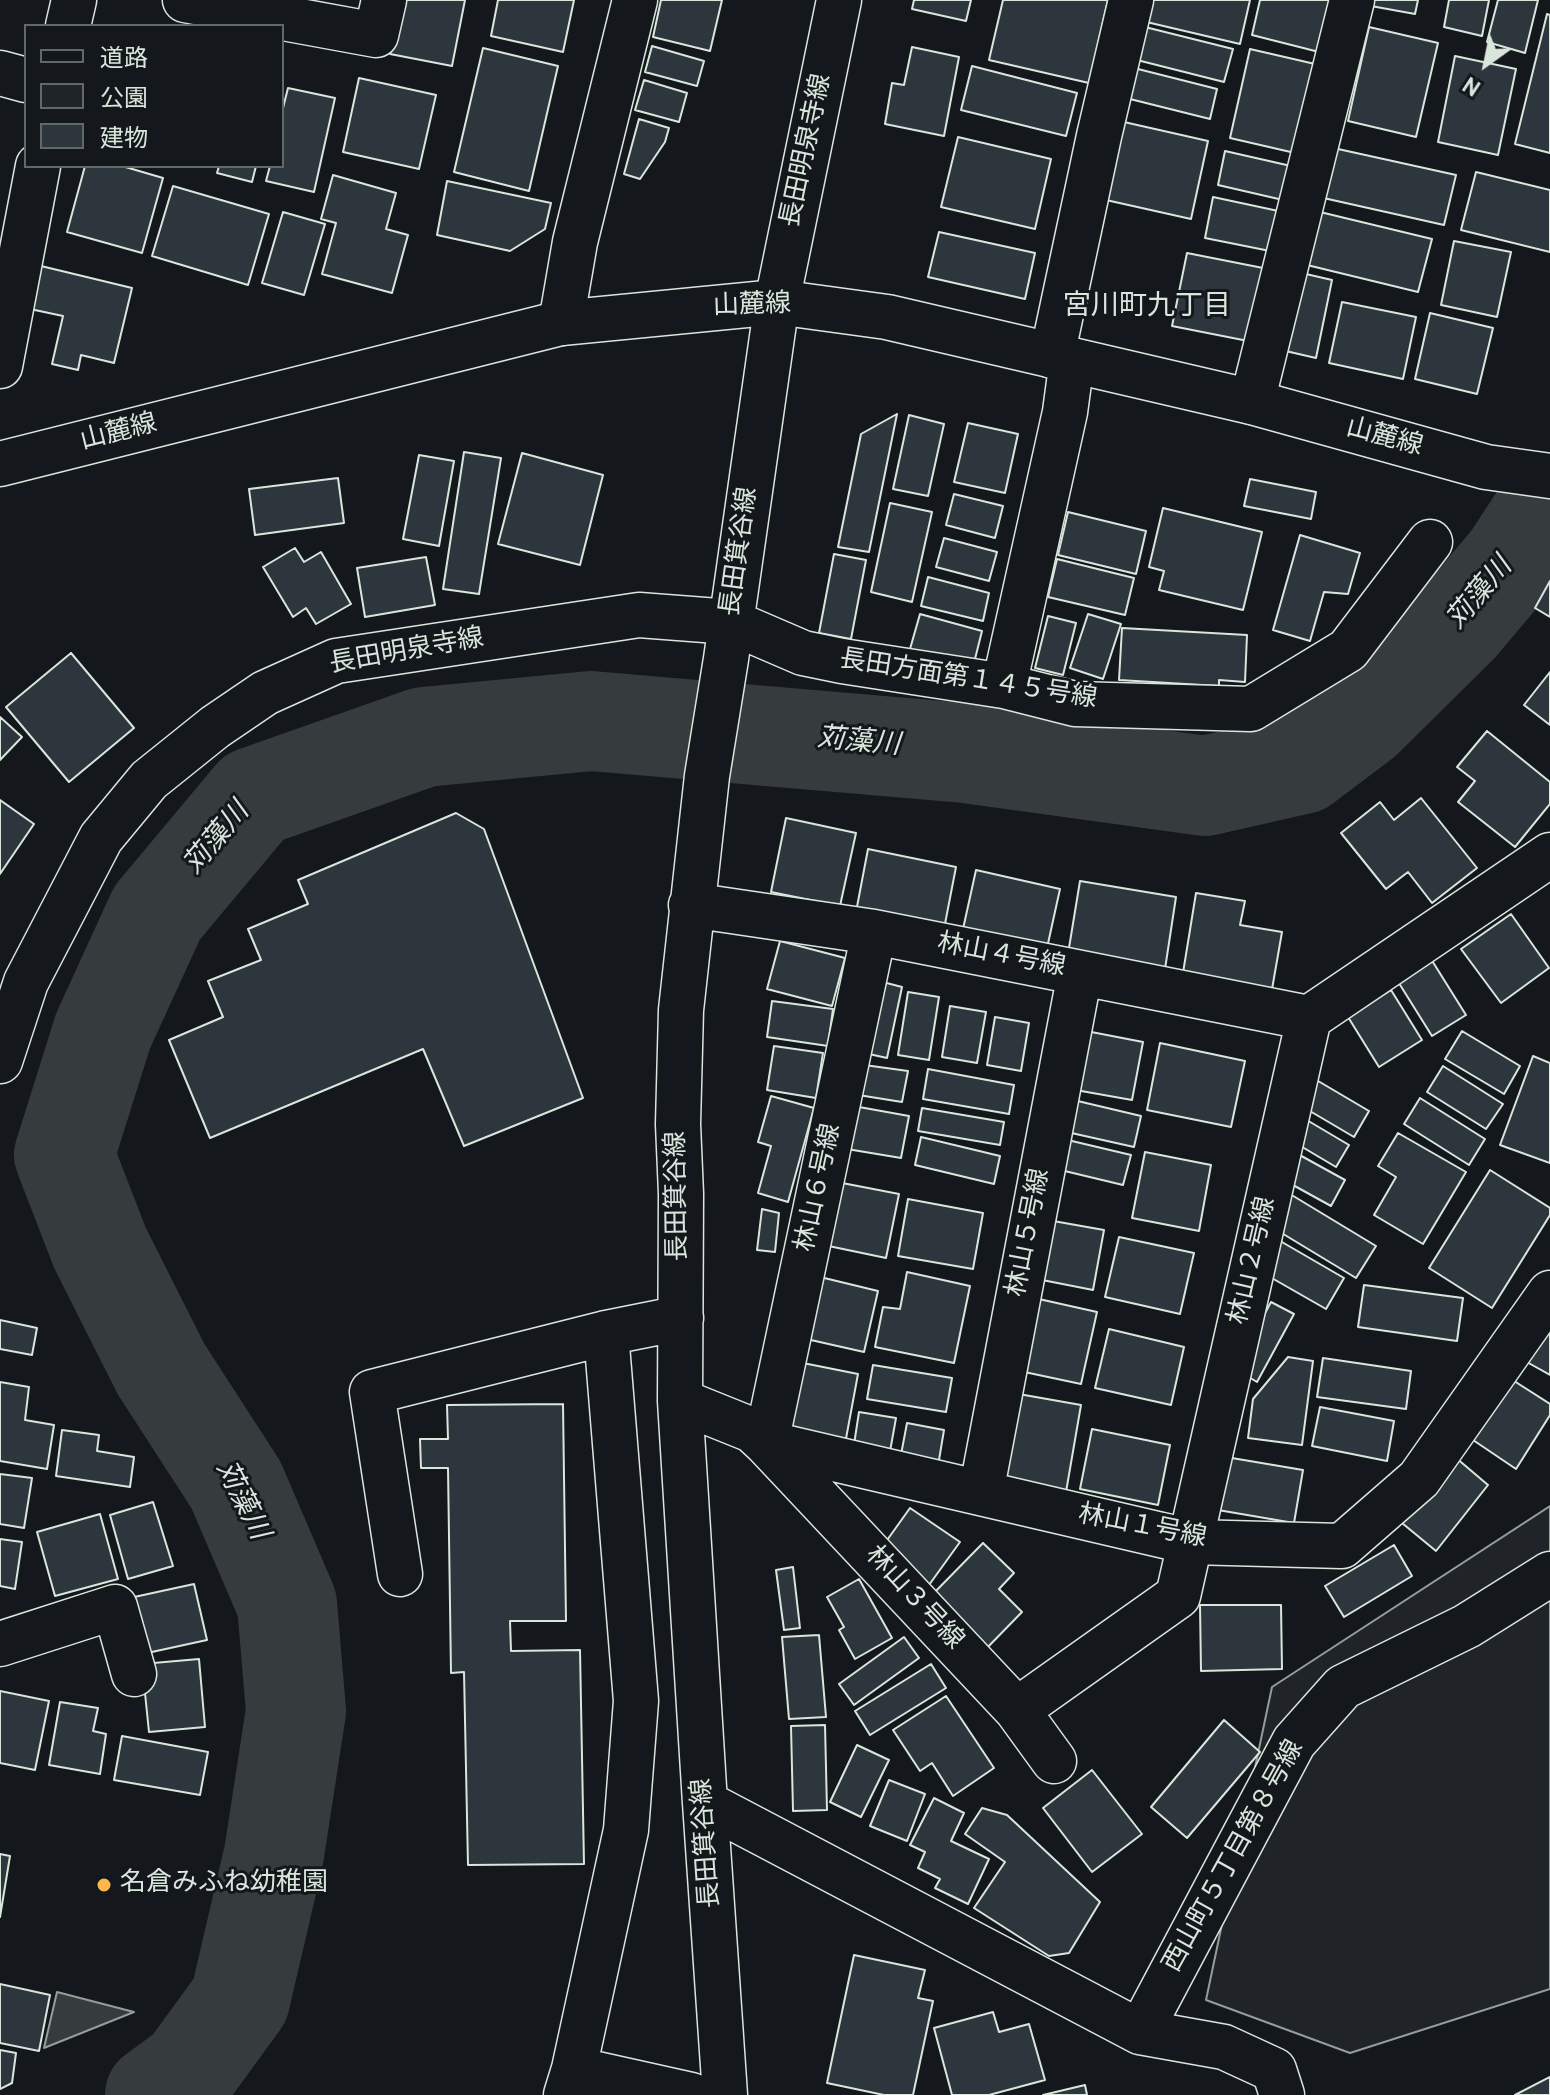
<!DOCTYPE html>
<meta charset="utf-8">
<style>
body{margin:0}
#map{position:relative;width:1550px;height:2095px;overflow:hidden;background:#14181c;font-family:Overpass,"Noto Sans JP",sans-serif}
canvas{display:block}
.legend{position:absolute;left:24px;top:24px;width:260px;height:144px;box-sizing:border-box;background:#14181c;border:2px solid #626a69;margin:0;padding:10px 14px;list-style:none;font-size:24px;color:#d8e6dc}
.legend li{display:flex;align-items:center;gap:16px;height:40px}
.legend b{width:40px;border:2px solid #626a69}
.north{position:absolute;left:1446px;top:24px;width:80px;height:80px;-webkit-text-stroke:6px #14181c;paint-order:stroke;rotate:213deg;font-size:22px;font-weight:700;line-height:32px;text-align:center;color:#d8e6dc}
.north::after{content:'';display:block;margin:auto;width:28px;height:36px;background:#d8e6dc;clip-path:polygon(50% 0,100% 100%,50% 72%,0 100%)}
</style>
<div id="map">
<canvas width="1550" height="2095"></canvas>
<ul class="legend">
<li><b style="height:10px;background:#14181c"></b>道路</li>
<li><b style="height:22px;background:#202428"></b>公園</li>
<li><b style="height:22px;background:#2c363c"></b>建物</li>
</ul>
<div class="north">N</div>
</div>
<script>
const ctx = document.querySelector('canvas').getContext('2d');
ctx.lineJoin = 'round';
function paint(path, color) {
  ctx.fillStyle = color;
  ctx.fill(path, 'evenodd');
}
function toPath(rows) {
  const path = new Path2D();
  for (const r of rows) {
    path.moveTo(r[0], r[1]);
    for (let i = 2; i < r.length; i += 2) path.lineTo(r[i], r[i + 1]);
  }
  return path;
}
function trace(path, color, width, dash) {
  ctx.strokeStyle = color;
  ctx.lineWidth = width;
  ctx.lineCap = dash ? 'butt' : 'round';
  ctx.setLineDash(dash || []);
  ctx.stroke(path);
}
function drawText(font, color, halo, rows, align = 'center') {
  ctx.font = font + ' Overpass,"Noto Sans JP",sans-serif';
  ctx.lineWidth = 6;
  ctx.setLineDash([]);
  ctx.textBaseline = 'middle';
  ctx.strokeStyle = halo;
  ctx.fillStyle = color;
  for (const [text, x, y, turn = 0] of rows) {
    ctx.save();
    ctx.translate(x, y);
    ctx.rotate((+turn || 0) * Math.PI / 180);
    ctx.textAlign = isNaN(turn) ? turn : align;
    if (halo) ctx.strokeText(text, 0, 0);
    ctx.fillText(text, 0, 0);
    ctx.restore();
  }
}
const green = toPath([
 [1550,1506,1550,1989,1350,2053,1206,2000,1272,1687,1550,1506]
]);
const water = toPath([
 [57,1992,134,2012,44,2048,57,1992]
]);
const river = toPath([
 [155,2095,189,2070,240,2000,274,1854,296,1711,287,1604,236,1485,161,1369,100,1248,64,1155,103,1031,157,913,254,797,424,737,591,721,965,753,1205,786,1302,764,1363,718,1458,624,1512,560,1550,502]
]);
const building = toPath([
 [401,0,465,0,452,66,390,54,401,0],
 [498,0,574,0,563,52,491,36,498,0],
 [661,0,722,0,710,51,653,37,661,0],
 [914,0,971,0,966,21,912,9,914,0],
 [1003,0,1108,0,1089,83,989,60,1003,0],
 [1143,0,1250,0,1240,44,1138,20,1143,0],
 [1260,0,1335,0,1323,53,1252,35,1260,0],
 [1372,0,1418,0,1415,14,1371,6,1372,0],
 [1449,0,1489,0,1482,36,1444,27,1449,0],
 [1498,0,1538,0,1525,53,1487,42,1498,0],
 [1547,14,1550,15,1550,153,1515,144,1547,14],
 [1145,27,1233,49,1224,82,1137,60,1145,27],
 [1369,27,1438,43,1416,137,1348,121,1369,27],
 [652,46,704,61,697,86,645,72,652,46],
 [912,47,959,57,944,136,885,124,892,83,904,85,912,47],
 [483,48,558,66,529,191,454,172,483,48],
 [1250,49,1315,64,1295,153,1230,138,1250,49],
 [1455,56,1516,69,1498,155,1438,142,1455,56],
 [972,66,1077,93,1066,136,961,110,972,66],
 [1134,68,1217,89,1210,119,1126,98,1134,68],
 [359,78,436,95,419,169,343,152,359,78],
 [644,80,687,93,679,122,635,110,644,80],
 [288,88,335,98,314,192,266,181,270,166,282,166,282,112,288,88],
 [639,119,669,128,665,142,640,179,624,174,639,119],
 [1124,122,1208,141,1191,219,1106,200,1124,122],
 [958,137,1051,159,1035,229,941,207,958,137],
 [1329,147,1456,175,1444,225,1319,197,1329,147],
 [1225,151,1291,166,1283,200,1218,185,1225,151],
 [85,166,122,166,163,178,142,253,67,232,85,166],
 [219,166,256,166,252,182,217,173,219,166],
 [1476,172,1550,190,1550,252,1461,230,1476,172],
 [333,175,396,193,386,229,408,235,392,293,322,274,336,223,321,219,333,175],
 [447,181,551,203,545,229,510,251,437,235,447,181],
 [173,186,269,214,248,285,152,256,173,186],
 [1213,197,1283,212,1275,252,1205,238,1213,197],
 [283,212,325,224,304,295,262,283,283,212],
 [1320,212,1432,239,1418,292,1307,265,1320,212],
 [939,232,1035,253,1025,299,928,277,939,232],
 [1454,241,1511,252,1497,317,1441,305,1454,241],
 [1187,253,1263,268,1248,341,1172,326,1187,253],
 [41,266,132,288,114,363,81,355,78,370,52,364,63,316,30,309,41,266],
 [1293,271,1332,280,1316,358,1277,349,1293,271],
 [1342,302,1416,317,1403,379,1329,363,1342,302],
 [1430,313,1493,328,1477,394,1415,379,1430,313],
 [897,414,869,552,838,547,861,434,897,414],
 [909,415,944,424,928,496,893,489,909,415],
 [968,423,1018,434,1005,493,954,482,968,423],
 [464,452,501,458,479,594,443,589,464,452],
 [522,453,603,475,580,565,498,544,522,453],
 [419,455,454,461,439,546,403,539,419,455],
 [338,478,344,523,255,535,249,489,338,478],
 [1250,479,1316,492,1311,519,1244,506,1250,479],
 [954,494,1003,506,995,538,946,525,954,494],
 [890,503,932,512,912,602,871,592,890,503],
 [1163,508,1262,532,1243,610,1159,590,1164,571,1149,567,1163,508],
 [1068,512,1146,531,1136,574,1058,555,1068,512],
 [1300,535,1360,553,1348,594,1324,592,1310,641,1273,630,1300,535],
 [944,538,997,552,989,581,936,567,944,538],
 [295,548,304,562,321,552,351,604,316,624,306,608,293,617,263,567,295,548],
 [834,554,866,560,851,639,819,633,834,554],
 [426,557,435,605,365,617,357,568,426,557],
 [1057,559,1134,578,1125,615,1048,597,1057,559],
 [928,577,989,593,983,621,921,606,928,577],
 [1550,581,1550,617,1535,608,1550,581],
 [920,614,982,631,973,667,910,649,920,614],
 [1088,614,1121,624,1103,679,1070,668,1088,614],
 [1048,616,1076,623,1063,675,1035,668,1048,616],
 [1122,628,1247,635,1245,682,1219,680,1219,686,1119,680,1122,628],
 [71,653,134,728,69,782,6,707,71,653],
 [1550,672,1550,725,1524,705,1550,672],
 [0,717,22,737,0,760,0,717],
 [1487,731,1550,782,1550,804,1515,847,1458,802,1475,781,1457,767,1487,731],
 [1421,798,1477,868,1432,903,1408,872,1386,889,1341,833,1380,802,1394,820,1421,798],
 [0,800,34,824,0,874,0,800],
 [456,813,484,829,583,1098,464,1146,423,1049,210,1138,169,1040,223,1017,208,981,261,960,248,929,308,904,298,880,456,813],
 [786,818,856,833,840,906,771,892,786,818],
 [868,849,956,867,944,929,856,912,868,849],
 [976,870,1060,889,1047,948,963,929,976,870],
 [1080,881,1176,897,1165,969,1068,954,1080,881],
 [1196,893,1245,901,1240,925,1282,932,1271,995,1182,979,1196,893],
 [1511,914,1549,968,1501,1003,1461,949,1511,914],
 [780,941,845,958,832,1006,767,989,780,941],
 [1431,959,1466,1015,1432,1036,1397,980,1431,959],
 [875,980,902,987,887,1058,860,1052,875,980],
 [1391,990,1422,1040,1379,1067,1348,1017,1391,990],
 [908,992,939,997,929,1060,898,1055,908,992],
 [772,1001,833,1009,828,1046,767,1037,772,1001],
 [950,1006,986,1012,977,1063,942,1057,950,1006],
 [995,1017,1029,1023,1021,1071,987,1065,995,1017],
 [1081,1030,1143,1042,1132,1100,1070,1089,1081,1030],
 [1462,1031,1520,1066,1504,1094,1445,1059,1462,1031],
 [1160,1043,1245,1061,1231,1127,1147,1110,1160,1043],
 [774,1046,823,1053,816,1098,767,1090,774,1046],
 [1533,1056,1550,1063,1550,1163,1500,1145,1533,1056],
 [857,1064,908,1071,902,1102,852,1094,857,1064],
 [1443,1066,1503,1104,1486,1129,1427,1092,1443,1066],
 [928,1069,1014,1085,1009,1114,923,1099,928,1069],
 [1313,1078,1369,1111,1354,1137,1298,1104,1313,1078],
 [771,1096,814,1108,788,1202,758,1193,771,1146,758,1142,771,1096],
 [1065,1098,1141,1116,1134,1147,1058,1130,1065,1098],
 [1420,1098,1485,1139,1469,1165,1404,1124,1420,1098],
 [848,1105,909,1116,901,1158,841,1148,848,1105],
 [922,1108,1004,1122,1000,1145,918,1131,922,1108],
 [1300,1116,1349,1145,1336,1167,1287,1138,1300,1116],
 [1398,1133,1466,1172,1423,1244,1374,1215,1396,1177,1378,1166,1398,1133],
 [921,1137,1000,1156,994,1184,915,1165,921,1137],
 [1055,1137,1131,1155,1123,1185,1048,1167,1055,1137],
 [1145,1152,1211,1165,1199,1231,1132,1218,1145,1152],
 [1296,1153,1345,1180,1331,1206,1282,1179,1296,1153],
 [1490,1170,1550,1208,1550,1215,1492,1308,1429,1268,1490,1170],
 [832,1181,899,1194,886,1258,819,1244,832,1181],
 [1290,1194,1376,1246,1356,1278,1270,1226,1290,1194],
 [908,1199,983,1213,973,1269,898,1256,908,1199],
 [762,1209,779,1213,775,1252,757,1250,762,1209],
 [1042,1219,1104,1230,1093,1290,1032,1278,1042,1219],
 [1119,1237,1194,1253,1180,1314,1105,1297,1119,1237],
 [1275,1238,1344,1278,1326,1309,1256,1269,1275,1238],
 [907,1272,970,1286,954,1363,875,1347,883,1307,900,1309,907,1272],
 [816,1276,878,1291,864,1352,802,1338,816,1276],
 [1364,1285,1463,1298,1457,1341,1358,1327,1364,1285],
 [1030,1297,1097,1312,1081,1384,1015,1370,1030,1297],
 [1271,1302,1294,1314,1257,1382,1235,1369,1271,1302],
 [1550,1319,1550,1375,1525,1361,1550,1319],
 [0,1320,37,1328,32,1355,0,1349,0,1320],
 [1109,1329,1184,1347,1171,1405,1095,1388,1109,1329],
 [1288,1357,1313,1361,1302,1445,1248,1438,1253,1399,1288,1357],
 [1323,1358,1411,1371,1406,1409,1317,1397,1323,1358],
 [798,1362,858,1374,845,1444,785,1432,798,1362],
 [873,1365,952,1378,946,1412,867,1399,873,1365],
 [1511,1379,1550,1404,1550,1415,1516,1469,1473,1440,1511,1379],
 [0,1382,29,1387,25,1420,54,1425,47,1469,0,1461,0,1382],
 [1013,1393,1081,1405,1066,1492,997,1479,1013,1393],
 [563,1404,566,1621,510,1621,511,1651,580,1650,584,1864,468,1865,464,1672,451,1673,448,1468,421,1468,420,1439,448,1439,447,1405,563,1404],
 [1320,1407,1394,1421,1387,1461,1312,1446,1320,1407],
 [859,1412,896,1418,889,1457,853,1451,859,1412],
 [907,1423,944,1430,938,1466,900,1460,907,1423],
 [1092,1429,1170,1445,1158,1505,1080,1489,1092,1429],
 [62,1430,99,1435,97,1451,134,1457,130,1487,56,1476,62,1430],
 [1220,1456,1303,1470,1294,1523,1212,1509,1220,1456],
 [1455,1457,1488,1485,1436,1551,1402,1523,1455,1457],
 [0,1474,32,1478,24,1528,0,1524,0,1474],
 [153,1502,173,1566,128,1579,110,1515,153,1502],
 [910,1508,960,1542,929,1585,880,1550,910,1508],
 [100,1514,118,1579,55,1596,37,1532,100,1514],
 [0,1539,22,1542,15,1589,0,1586,0,1539],
 [983,1543,1014,1573,999,1589,1022,1612,983,1652,929,1598,983,1543],
 [1394,1545,1412,1576,1344,1617,1325,1586,1394,1545],
 [793,1567,800,1628,784,1630,776,1570,793,1567],
 [859,1579,892,1638,855,1659,839,1630,844,1627,827,1597,859,1579],
 [194,1584,207,1640,138,1655,125,1599,194,1584],
 [1200,1605,1281,1605,1282,1669,1201,1671,1200,1605],
 [819,1635,826,1717,789,1719,782,1637,819,1635],
 [904,1637,919,1658,854,1705,839,1684,904,1637],
 [199,1659,205,1727,149,1732,142,1664,199,1659],
 [931,1664,946,1688,870,1735,855,1711,931,1664],
 [0,1691,49,1701,35,1770,0,1763,0,1691],
 [946,1696,994,1768,953,1796,932,1763,920,1771,893,1730,946,1696],
 [60,1702,98,1708,93,1731,106,1734,100,1774,49,1765,60,1702],
 [1224,1720,1260,1752,1187,1838,1151,1807,1224,1720],
 [825,1725,827,1810,793,1811,791,1726,825,1725],
 [122,1736,208,1752,200,1795,114,1780,122,1736],
 [857,1745,889,1760,861,1817,830,1802,857,1745],
 [1092,1770,1142,1834,1092,1872,1043,1808,1092,1770],
 [889,1780,925,1794,907,1841,870,1826,889,1780],
 [934,1798,964,1813,951,1841,989,1859,968,1904,935,1888,940,1879,918,1868,925,1852,910,1845,934,1798],
 [982,1808,1007,1815,1100,1902,1069,1953,1049,1956,974,1908,1005,1862,965,1834,982,1808],
 [0,1854,10,1856,0,1917,0,1854],
 [854,1955,925,1970,918,1998,933,2001,913,2095,884,2095,827,2083,854,1955],
 [0,1984,50,1995,39,2051,0,2043,0,1984],
 [993,2012,999,2032,1029,2024,1045,2080,989,2095,952,2095,934,2028,993,2012],
 [0,2050,16,2053,12,2083,0,2089,0,2050],
 [1550,2077,1550,2095,1515,2095,1550,2077],
 [1085,2085,1087,2095,1043,2095,1085,2085]
]);
const minor = toPath([
 [185,0,376,35,384,0],
 [68,26,74,0],
 [0,73,26,80],
 [561,323,575,242,635,0],
 [1052,356,1099,136,1131,0],
 [0,366,38,166],
 [1252,402,1352,0],
 [1004,686,1065,412,1072,360],
 [691,905,874,932,1309,1018],
 [874,932,766,1443,1017,1710,1054,1761],
 [0,1061,26,982,101,838,149,780,215,727,265,693,336,661,639,615,731,622,803,653,842,661,1004,686,1075,704,1251,709,1348,650,1430,542],
 [680,1401,752,1430,766,1443,1191,1542,1342,1546,1419,1479,1550,1293],
 [981,1493,1080,973],
 [400,1574,372,1392,606,1333,681,1318],
 [0,1644,115,1607,134,1674],
 [1017,1710,1178,1596,1309,1018,1550,855],
 [705,1803,1140,2032,1224,2047,1274,2070,1282,2095],
 [1140,2032,1294,1742,1343,1687,1467,1626,1550,1574],
 [574,2069,691,2095],
 [566,2095,574,2069,626,1830,636,1701,606,1333],
 [725,2095,705,1803,680,1401,681,1194,678,1124,681,1010,707,776,726,659,777,302,839,0]
]);
const major = toPath([
 [0,464,561,323,777,302,887,317,1252,402,1486,467,1550,476]
]);
const markers = [
 [104,1885,8,"#ffb74d"]
];
const streetNames = [
 ["長田明泉寺線",808,151,-78],
 ["山麓線",752,307,-2],
 ["山麓線",119,434,-14],
 ["山麓線",1384,439,15],
 ["長田箕谷線",741,552,-82],
 ["長田明泉寺線",407,653,-10],
 ["長田方面第１４５号線",968,681,9],
 ["林山４号線",1001,957,11],
 ["林山６号線",820,1188,-78],
 ["長田箕谷線",679,1196,-91],
 ["林山５号線",1030,1233,-79],
 ["林山２号線",1254,1261,-77],
 ["林山１号線",1142,1528,11],
 ["林山３号線",913,1599,47],
 ["長田箕谷線",708,1843,-94],
 ["西山町５丁目第８号線",1235,1857,-61]
];
const poiNames = [
 ["名倉みふね幼稚園",120,1885]
];
const neighbourhoodNames = [
 ["宮川町九丁目",1147,308]
];
const waterNames = [
 ["苅藻川",1481,595,-50],
 ["苅藻川",858,744,5],
 ["苅藻川",218,840,-50],
 ["苅藻川",240,1501,63]
];
paint(green, '#202428');
trace(green, '#939e99', 2);
paint(water, '#363b3e');
trace(water, '#939e99', 2);
trace(river, '#363b3e', 100);
paint(building, '#2c363c');
trace(building, '#d8e6dc', 2);
trace(minor, '#d8e6dc', 47);
trace(major, '#d8e6dc', 47);
trace(minor, '#14181c', 44);
trace(major, '#14181c', 44);
for (const [x, y, r, color] of markers) {
  const dot = new Path2D();
  dot.arc(x, y, r, 0, 2 * Math.PI);
  ctx.fillStyle = color;
  ctx.fill(dot);
  trace(dot, '#14181c', 3);
}
drawText('26px', '#d8e6dc', '#14181c', streetNames);
drawText('26px', '#d8e6dc', '#14181c', poiNames, 'left');
drawText('28px', '#d8e6dc', '#14181c', neighbourhoodNames);
drawText('italic 28px', '#d8e6dc', '#14181c', waterNames);
</script>
